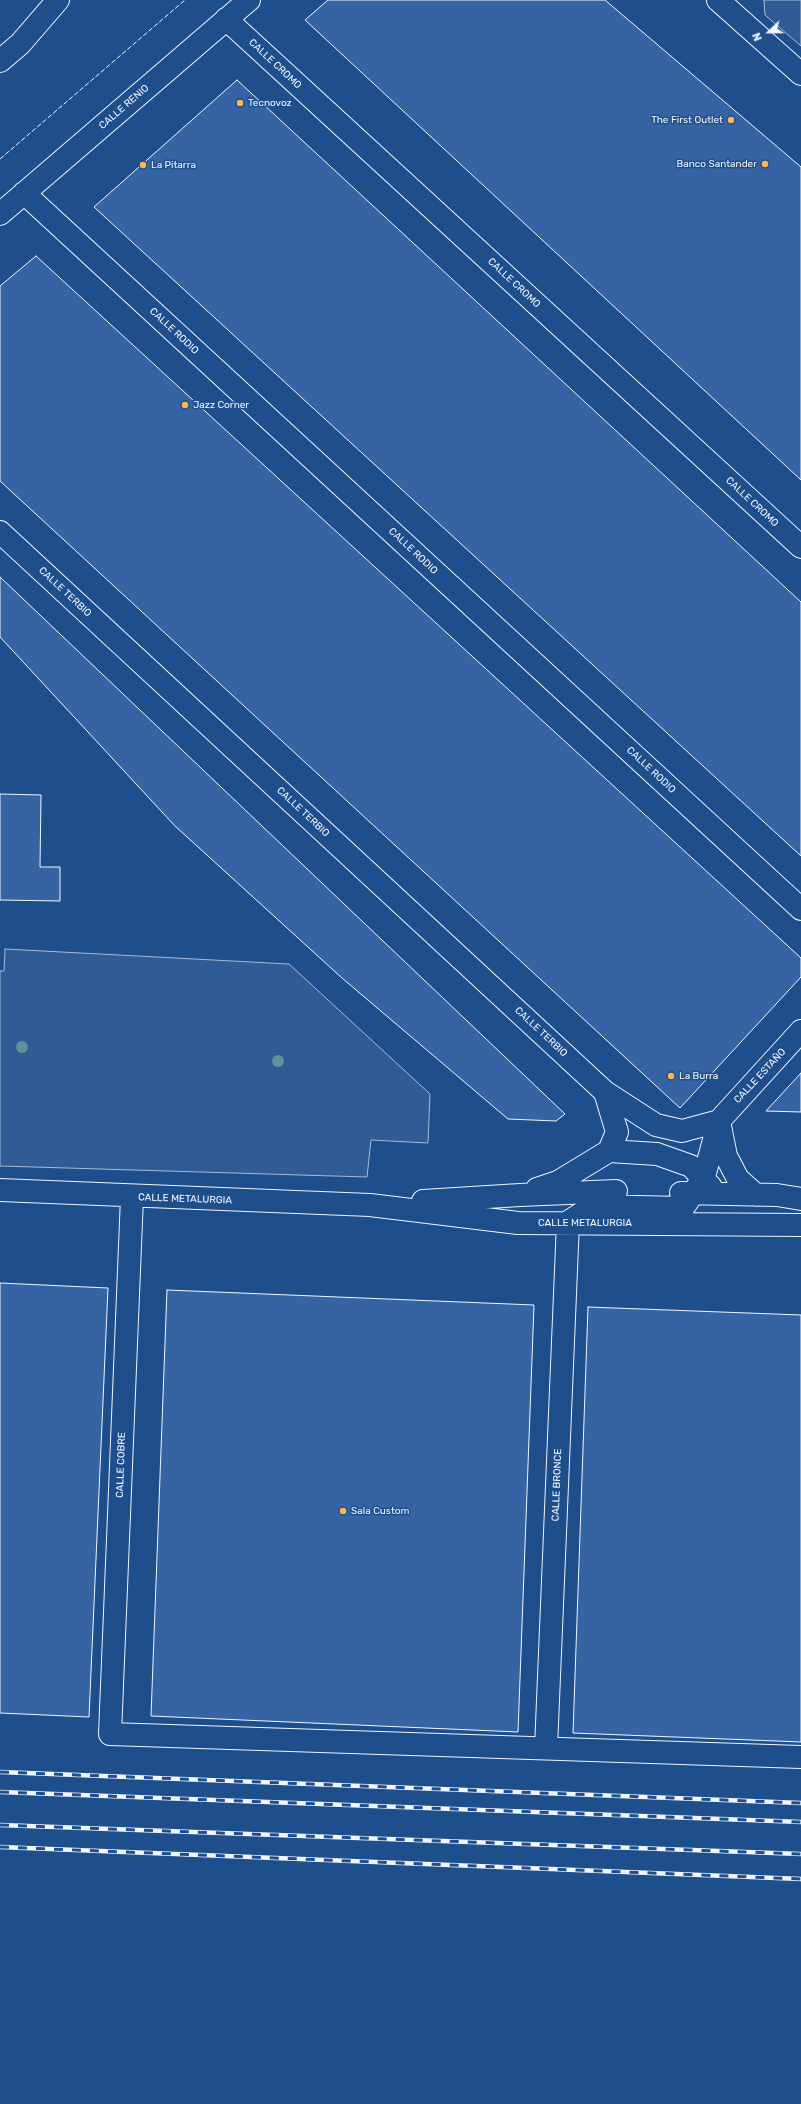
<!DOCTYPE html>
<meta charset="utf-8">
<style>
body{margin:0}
#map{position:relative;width:801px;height:2104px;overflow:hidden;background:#1f4e8c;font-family:Rubik,sans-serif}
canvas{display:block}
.north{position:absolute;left:749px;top:12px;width:40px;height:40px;-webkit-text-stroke:3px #1f4e8c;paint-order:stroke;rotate:248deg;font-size:11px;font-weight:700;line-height:16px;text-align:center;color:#f2f6ff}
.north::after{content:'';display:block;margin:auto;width:14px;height:18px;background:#f2f6ff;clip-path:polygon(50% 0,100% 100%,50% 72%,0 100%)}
</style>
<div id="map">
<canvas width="801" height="2104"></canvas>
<div class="north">N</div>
</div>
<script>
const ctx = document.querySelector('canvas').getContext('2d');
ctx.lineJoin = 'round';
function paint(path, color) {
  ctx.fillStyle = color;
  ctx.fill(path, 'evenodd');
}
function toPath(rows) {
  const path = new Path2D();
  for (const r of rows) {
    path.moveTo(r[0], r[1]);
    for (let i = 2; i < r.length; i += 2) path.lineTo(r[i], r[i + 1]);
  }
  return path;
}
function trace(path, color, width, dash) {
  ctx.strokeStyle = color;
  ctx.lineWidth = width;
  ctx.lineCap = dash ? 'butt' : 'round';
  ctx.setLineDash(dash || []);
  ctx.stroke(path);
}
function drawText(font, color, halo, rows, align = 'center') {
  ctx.font = font + ' Rubik,sans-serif';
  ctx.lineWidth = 3;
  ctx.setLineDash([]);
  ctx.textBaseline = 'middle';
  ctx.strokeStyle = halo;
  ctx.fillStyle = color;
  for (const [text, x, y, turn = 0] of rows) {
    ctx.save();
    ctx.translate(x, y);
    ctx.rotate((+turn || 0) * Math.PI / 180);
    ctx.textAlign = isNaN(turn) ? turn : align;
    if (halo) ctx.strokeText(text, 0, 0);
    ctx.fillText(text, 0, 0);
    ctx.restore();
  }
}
const built = toPath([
 [764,0,801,0,801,46,765,15,764,0],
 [5,949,289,964,430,1094,428,1143,371,1140,367,1177,0,1166,0,971,4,971,5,949]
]);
const building = toPath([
 [328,0,605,0,801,167,801,480,305,20,328,0],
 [237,80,801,602,801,856,94,207,237,80],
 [36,256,801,958,801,977,680,1108,0,481,0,286,36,256],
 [0,577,565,1114,556,1121,508,1119,342,978,175,826,0,637,0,577],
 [0,794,41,795,40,867,60,867,60,901,0,900,0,794],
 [801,1073,801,1112,766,1111,801,1073],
 [0,1283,108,1288,89,1717,0,1713,0,1283],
 [167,1290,534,1305,518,1732,151,1716,167,1290],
 [588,1307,801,1315,801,1742,573,1733,588,1307]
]);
const minor = toPath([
 [718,0,801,74],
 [226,19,801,547],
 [0,61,20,44,58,0],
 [24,193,801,909],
 [0,214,249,0],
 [0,532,605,1092,656,1125,682,1131,719,1121],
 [605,1092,617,1132,609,1151],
 [720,1126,726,1156,738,1179,756,1195],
 [537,1189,558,1182,609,1151,657,1154,691,1166,711,1187],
 [0,1190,370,1205,518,1223,801,1225],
 [681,1193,777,1195,801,1199],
 [132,1197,110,1734,801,1757],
 [423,1201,520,1195,616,1191],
 [546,1748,568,1222,593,1206,683,1208,704,1177,719,1121,801,1031]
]);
const rail = toPath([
 [0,1772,801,1803],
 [0,1792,801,1822],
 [0,1825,801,1854],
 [0,1847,801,1879]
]);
const fence = toPath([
 [0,159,185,0]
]);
const trees = [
 [22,1047],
 [278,1061]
];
const markers = [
 [240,103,4,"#ffb74d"],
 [731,120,4,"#ffb74d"],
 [765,164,4,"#ffb74d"],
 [143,165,4,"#ffb74d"],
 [185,405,4,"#ffb74d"],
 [671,1076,4,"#ffb74d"],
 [343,1511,4,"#ffb74d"]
];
const streetNames = [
 ["CALLE CROMO",275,64,43],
 ["CALLE RENIO",124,107,-41],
 ["CALLE CROMO",514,283,43],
 ["CALLE RODIO",174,331,43],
 ["CALLE CROMO",752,502,43],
 ["CALLE RODIO",413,551,43],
 ["CALLE TERBIO",65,592,43],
 ["CALLE RODIO",651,770,43],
 ["CALLE TERBIO",303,812,43],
 ["CALLE TERBIO",541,1032,43],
 ["CALLE ESTAÑO",760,1076,-47],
 ["CALLE METALURGIA",185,1199,2],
 ["CALLE METALURGIA",585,1223],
 ["CALLE COBRE",121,1465,-88],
 ["CALLE BRONCE",557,1485,-88]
];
const poiNames = [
 ["Tecnovoz",248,103],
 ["The First Outlet",723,120,"right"],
 ["Banco Santander",757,164,"right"],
 ["La Pitarra",151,165],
 ["Jazz Corner",193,405],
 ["La Burra",679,1076],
 ["Sala Custom",351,1511]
];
paint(built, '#305b95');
trace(built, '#a8bbd7', 1);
paint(building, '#3563a3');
trace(building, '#f2f6ff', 1);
trace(minor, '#f2f6ff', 24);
trace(minor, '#1f4e8c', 22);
trace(rail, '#f2f6ff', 4.5);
trace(rail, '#1f4e8c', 3, [9]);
trace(fence, '#f2f6ff', 1, [5, 2]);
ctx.fillStyle = '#61919a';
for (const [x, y] of trees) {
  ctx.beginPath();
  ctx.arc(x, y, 6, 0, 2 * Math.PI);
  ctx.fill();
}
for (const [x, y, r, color] of markers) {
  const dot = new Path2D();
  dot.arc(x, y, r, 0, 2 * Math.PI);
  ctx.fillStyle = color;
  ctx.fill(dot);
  trace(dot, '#1f4e8c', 1.5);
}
drawText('10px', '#f2f6ff', '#1f4e8c', streetNames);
drawText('10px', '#f2f6ff', '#1f4e8c', poiNames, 'left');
</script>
